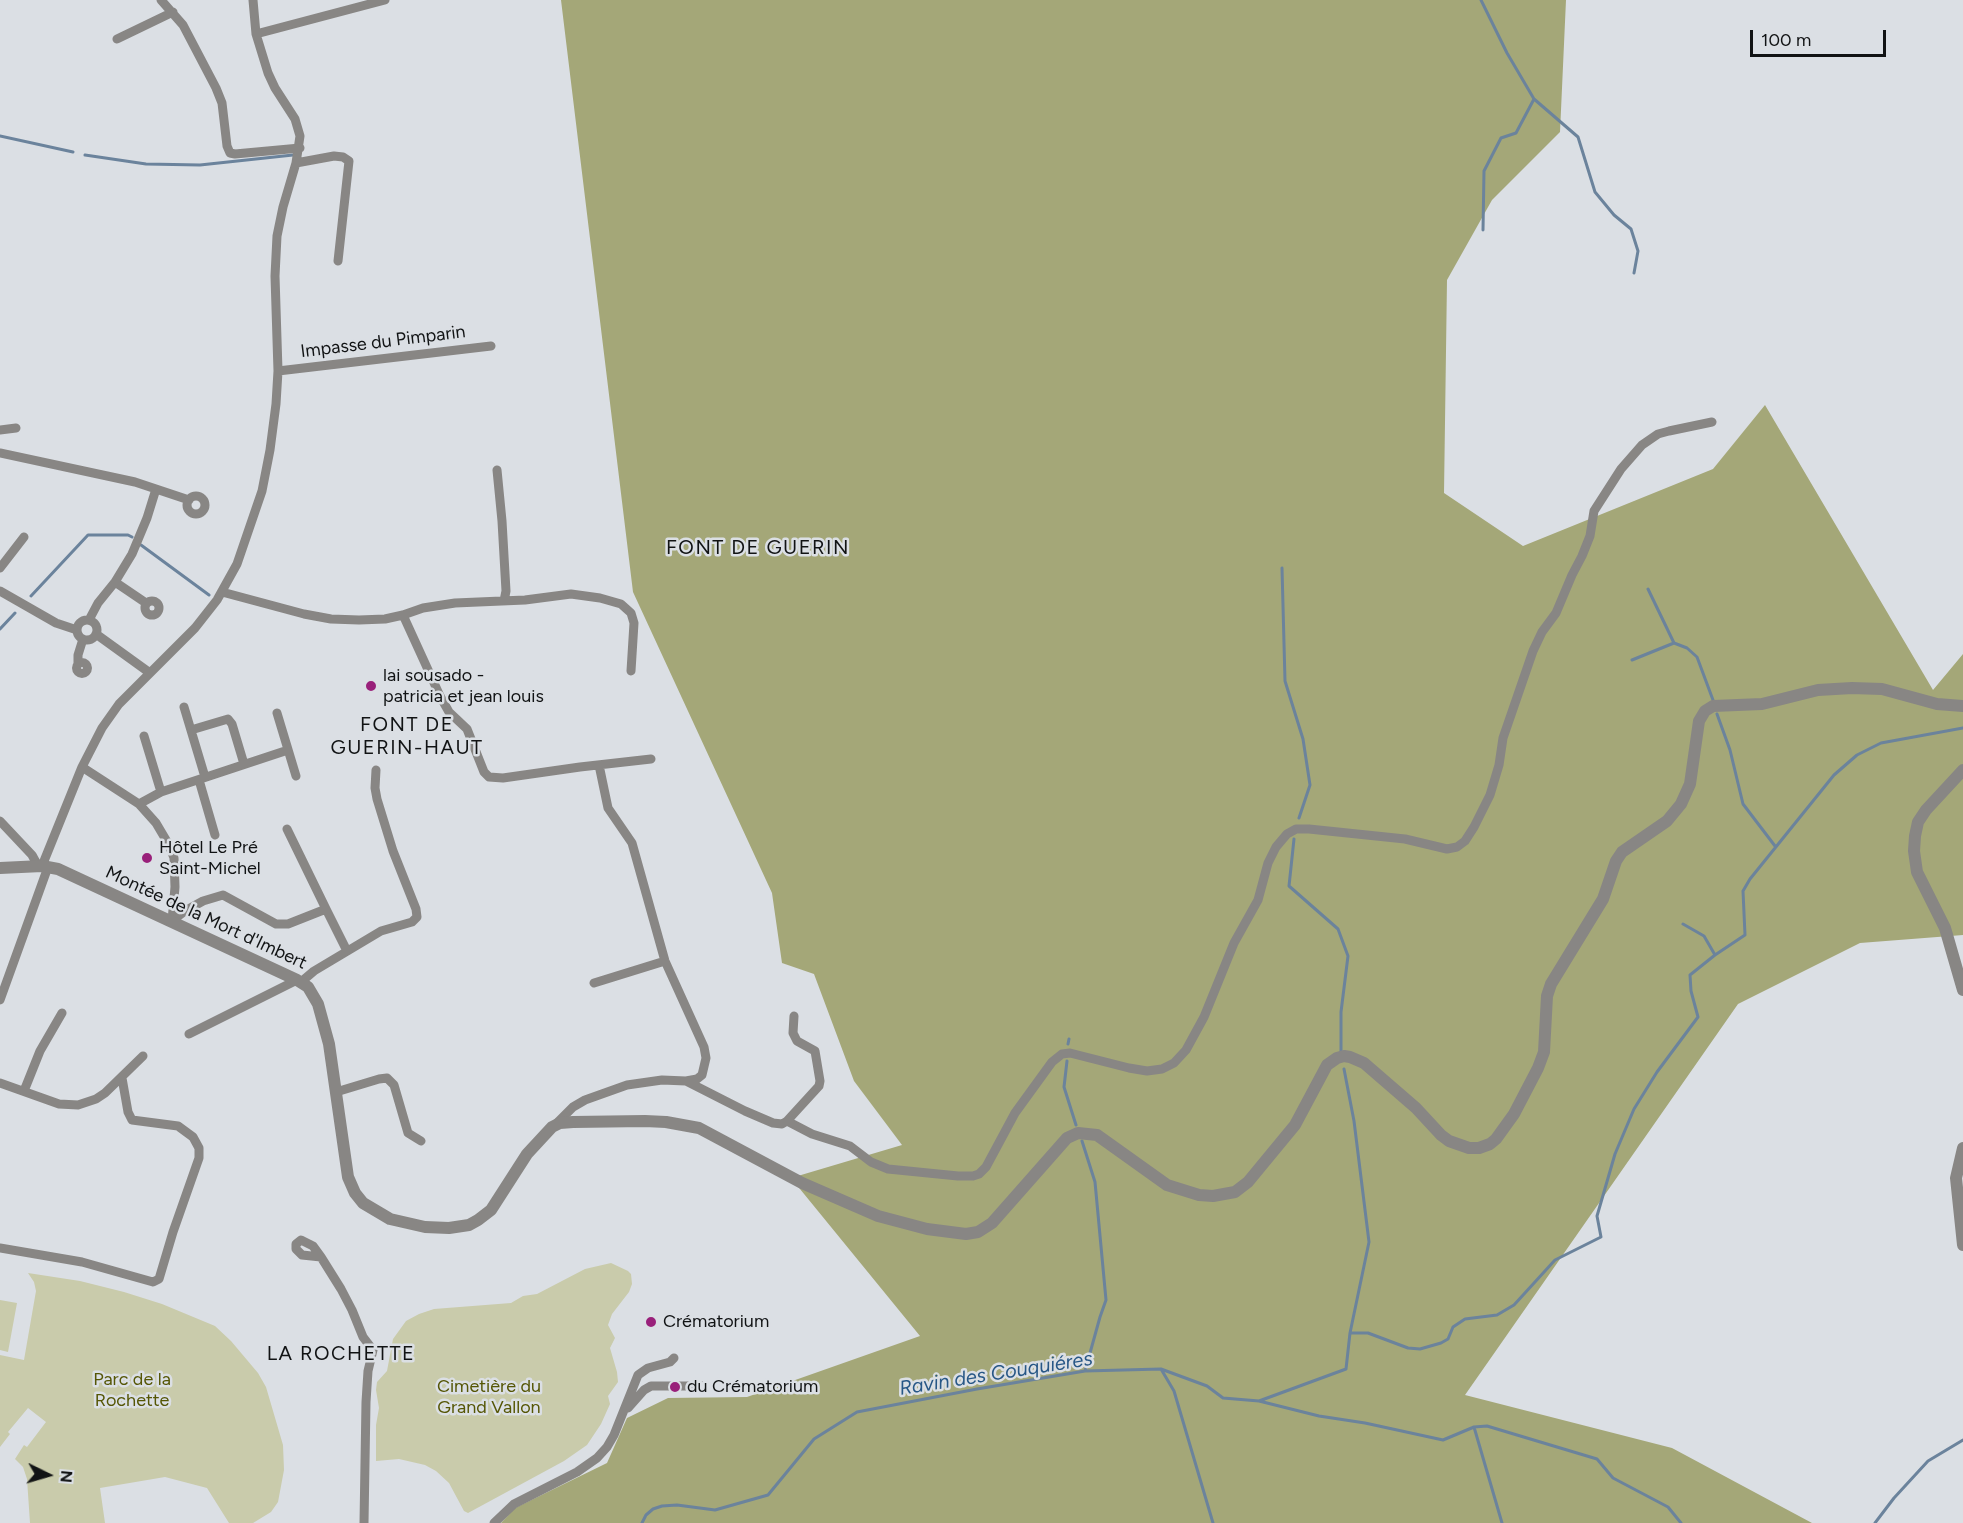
<!DOCTYPE html>
<meta charset="utf-8">
<style>
body{margin:0}
#map{position:relative;width:1963px;height:1523px;overflow:hidden;background:#dbdfe4;font-family:Figtree,sans-serif}
canvas{display:block}
.north{position:absolute;left:18px;top:1445px;width:60px;height:60px;-webkit-text-stroke:4px #dbdfe4;paint-order:stroke;rotate:95deg;font-size:16px;font-weight:700;line-height:24px;text-align:center;color:#111314}
.north::after{content:'';display:block;margin:auto;width:21px;height:27px;background:#111314;clip-path:polygon(50% 0,100% 100%,50% 72%,0 100%)}
.scale{position:absolute;left:1750px;top:30px;width:136px;height:27px;box-sizing:border-box;border:3px solid #111314;border-top:0;padding-left:8px;font-size:18px;line-height:21px;white-space:nowrap;color:#111314;-webkit-text-stroke:4px #dbdfe4;paint-order:stroke}
</style>
<div id="map">
<canvas width="1963" height="1523"></canvas>
<div class="north">N</div>
<div class="scale">100 m</div>
</div>
<script>
const ctx = document.querySelector('canvas').getContext('2d');
ctx.lineJoin = 'round';
function paint(path, color) {
  ctx.fillStyle = color;
  ctx.fill(path, 'evenodd');
}
function toPath(rows) {
  const path = new Path2D();
  for (const r of rows) {
    if (r.length === 3) {
      path.moveTo(r[0] + r[2], r[1]);
      path.arc(r[0], r[1], r[2], 0, 2 * Math.PI);
      continue;
    }
    path.moveTo(r[0], r[1]);
    for (let i = 2; i < r.length; i += 2) path.lineTo(r[i], r[i + 1]);
  }
  return path;
}
function trace(path, color, width, dash) {
  ctx.strokeStyle = color;
  ctx.lineWidth = width;
  ctx.lineCap = dash ? 'butt' : 'round';
  ctx.setLineDash(dash || []);
  ctx.stroke(path);
}
function drawText(font, color, halo, rows, align = 'center') {
  ctx.font = font + ' Figtree,sans-serif';
  ctx.lineWidth = 5;
  ctx.setLineDash([]);
  ctx.textBaseline = 'middle';
  ctx.strokeStyle = halo;
  ctx.fillStyle = color;
  for (const [text, x, y, turn = 0] of rows) {
    ctx.save();
    ctx.translate(x, y);
    ctx.rotate((+turn || 0) * Math.PI / 180);
    ctx.textAlign = isNaN(turn) ? turn : align;
    if (halo) ctx.strokeText(text, 0, 0);
    ctx.fillText(text, 0, 0);
    ctx.restore();
  }
}
const green = toPath([
 [611,1263,628,1271,631,1274,632,1284,629,1292,612,1314,608,1325,615,1338,610,1348,617,1372,618,1382,608,1396,610,1404,601,1424,587,1445,564,1461,468,1513,464,1511,449,1483,436,1471,425,1465,399,1459,376,1461,376,1425,379,1408,376,1390,377,1382,387,1371,393,1339,406,1321,419,1314,434,1309,511,1303,523,1296,537,1294,585,1269],
 [28,1273,80,1281,124,1292,162,1304,215,1326,231,1341,258,1373,266,1387,283,1445,284,1470,278,1502,271,1512,253,1523,229,1523,207,1488,165,1477,100,1488,105,1523,30,1523,27,1479,23,1467,15,1459,24,1445,27,1447,46,1422,28,1408,8,1432,10,1434,0,1447,0,1355,24,1360,36,1291,34,1282],
 [0,1300,17,1303,8,1352,0,1350]
]);
const forest = toPath([
 [561,0,1566,0,1560,132,1492,200,1447,280,1444,493,1523,546,1713,469,1765,405,1933,690,1963,654,1963,935,1860,943,1738,1004,1465,1395,1672,1448,1812,1523,501,1523,515,1508,607,1463,627,1418,668,1398,747,1397,920,1336,791,1178,902,1145,854,1081,814,974,782,963,772,893,633,592]
]);
const stream = toPath([
 [1481,0,1507,53,1534,99,1578,137,1595,192,1614,215,1631,229,1638,251,1634,273],
 [0,136,73,152],
 [85,155,146,164,200,165,293,155],
 [1483,230,1484,171,1501,138,1516,133,1534,99],
 [141,545,209,595],
 [1282,568,1285,681,1303,739,1310,785,1299,818],
 [1648,589,1674,643,1687,648,1697,657,1713,700],
 [31,596,88,535,128,535,132,537],
 [0,629,15,613],
 [1632,660,1674,643],
 [1717,714,1730,750,1743,804,1775,846],
 [1294,839,1289,886,1338,929,1348,956,1341,1012,1341,1052],
 [1683,924,1704,936,1715,955],
 [1068,1044,1069,1039],
 [1067,1061,1064,1087,1076,1125],
 [1344,1069,1354,1121,1369,1242,1350,1333],
 [1082,1141,1095,1182,1106,1300,1100,1317,1085,1371],
 [1161,1369,1174,1391,1213,1523],
 [1259,1401,1346,1369,1350,1333,1368,1333,1408,1348,1420,1349,1441,1343,1448,1339,1453,1327,1465,1319,1497,1315,1514,1305,1555,1260,1601,1237,1597,1216,1615,1154,1634,1109,1657,1072,1698,1017,1691,991,1690,975,1715,955,1745,935,1743,891,1750,879,1834,775,1857,755,1881,743,1963,728],
 [1474,1427,1502,1523],
 [642,1523,646,1515,653,1509,662,1506,677,1505,715,1510,768,1495,814,1439,857,1412,977,1389,1085,1371,1161,1369,1207,1386,1223,1398,1259,1401,1319,1416,1365,1423,1443,1440,1474,1427,1487,1426,1597,1459,1613,1478,1668,1507,1681,1523],
 [1875,1523,1894,1498,1928,1461,1963,1440]
]);
const minor = toPath([
 [161,0,183,25,216,88,222,103,227,146,230,153,235,154,300,148],
 [256,34,385,0],
 [117,39,173,12],
 [296,163,334,156,343,157,349,161,338,261],
 [278,371,491,346],
 [0,430,16,428],
 [0,453,135,482,189,500],
 [497,470,502,521,506,591,504,601],
 [196,505,9],
 [0,568,24,537],
 [115,582,146,603],
 [0,591,56,623,77,630],
 [222,592,304,614,331,619,359,620,385,619,403,615,423,608,455,603,525,600,571,594,600,598,621,604,631,613,634,623,631,671],
 [152,608,7],
 [403,615,440,696,449,712,467,729,484,772,489,777,503,778,580,767,651,759],
 [87,630,10],
 [89,620,98,603,115,582,132,554,147,518,156,489],
 [96,634,150,673],
 [82,668,5.5],
 [78,664,78,655,83,639],
 [184,707,205,777],
 [277,713,296,776],
 [191,730,228,719,232,724,244,764],
 [144,736,161,792],
 [599,765,608,808,632,843,665,961,704,1047,706,1058,702,1075,697,1079,686,1081],
 [82,767,139,804,156,823,169,845,174,858,175,887,172,921],
 [199,780,215,835],
 [139,804,161,792,288,750],
 [0,821,32,855,38,866],
 [287,829,326,909],
 [42,866,82,767,102,728,119,704,195,628,217,600,237,564,262,491,270,450,276,404,278,371,275,276,277,236,283,207,296,163,300,136,295,119,275,88,268,73,256,34,253,0],
 [172,921,185,911,203,901,223,895,276,924,288,924,326,909,347,951],
 [301,982,314,971,381,931,412,922,417,917,416,909,393,851,377,799,375,788,376,770],
 [594,983,665,961],
 [0,1000,48,867],
 [189,1034,297,980],
 [0,1083,59,1104,78,1105,96,1099,105,1093,143,1056],
 [24,1091,40,1051,62,1013],
 [336,1092,379,1079,387,1078,394,1085,408,1133,421,1141],
 [787,1121,812,1134,850,1146,871,1162,888,1169,958,1176,973,1176,979,1174,986,1167,1015,1113,1052,1062,1062,1054,1070,1053,1129,1068,1147,1071,1162,1069,1174,1063,1186,1050,1204,1017,1234,943,1258,900,1268,863,1276,847,1287,834,1296,829,1309,829,1405,839,1447,849,1457,847,1465,841,1474,827,1490,795,1499,765,1503,738,1533,651,1542,632,1556,613,1572,575,1582,556,1590,536,1594,511,1621,469,1642,445,1658,434,1669,431,1712,422],
 [555,1125,573,1107,585,1100,627,1085,662,1080,686,1081,745,1111,773,1123,782,1124,787,1121,819,1086,820,1081,815,1051,797,1041,793,1033,794,1016],
 [0,1248,82,1262,153,1282,159,1279,173,1232,199,1158,199,1148,193,1137,178,1126,132,1120,128,1112,122,1078],
 [321,1257,302,1255,296,1249,296,1244,301,1240,313,1246,321,1257,341,1289,352,1310,363,1337,373,1350,368,1371,366,1402,364,1523],
 [628,1408,644,1390,651,1386,703,1386],
 [494,1523,514,1504,577,1472,597,1458,607,1447,614,1435,638,1375,648,1368,670,1362,674,1358]
]);
const tertiary = toPath([
 [1963,770,1926,810,1918,822,1915,836,1914,851,1917,872,1945,928,1963,990],
 [0,868,42,866,58,869,297,980,308,987,318,1004,329,1044,348,1177,355,1193,363,1203,390,1219,425,1227,449,1228,469,1225,478,1220,491,1210,527,1154,552,1127,560,1123,573,1122,645,1121,666,1122,699,1128,802,1183,878,1216,927,1229,966,1234,978,1232,992,1223,1067,1138,1078,1133,1097,1135,1167,1185,1199,1195,1213,1196,1235,1192,1248,1182,1295,1125,1327,1065,1337,1058,1344,1056,1350,1057,1364,1063,1416,1108,1441,1135,1449,1141,1469,1148,1479,1148,1490,1144,1496,1139,1514,1114,1538,1068,1544,1052,1547,996,1551,984,1603,899,1616,861,1622,852,1667,821,1681,804,1690,784,1699,721,1705,711,1713,706,1762,704,1818,690,1852,688,1882,689,1937,704,1963,706],
 [1963,1148,1956,1178,1963,1245]
]);
const markers = [
 [371,686,6,"#99207a"],
 [147,858,6,"#99207a"],
 [651,1322,6,"#99207a"],
 [675,1387,6,"#99207a"]
];
const streetNames = [
 ["Impasse du Pimparin",383,342,-7],
 ["Montée de la Mort d'Imbert",206,918,25]
];
const poiNames = [
 ["lai sousado -",383,676],
 ["patricia et jean louis",383,697],
 ["Hôtel Le Pré",159,848],
 ["Saint-Michel",159,869],
 ["Crématorium",663,1322],
 ["du Crématorium",687,1387]
];
const parkNames = [
 ["Parc de la",132,1380],
 ["Rochette",132,1401],
 ["Cimetière du",489,1387],
 ["Grand Vallon",489,1408]
];
const neighbourhoodNames = [
 ["FONT DE GUERIN",758,548],
 ["FONT DE",407,725],
 ["GUERIN-HAUT",407,748],
 ["LA ROCHETTE",341,1354]
];
const waterNames = [
 ["Ravin des Couquiéres",996,1374,-9]
];
paint(green, '#c9cbab');
paint(forest, '#a4a778');
trace(stream, '#6b839c', 3);
trace(minor, '#888684', 9);
trace(tertiary, '#888684', 12);
for (const [x, y, r, color] of markers) {
  const dot = new Path2D();
  dot.arc(x, y, r, 0, 2 * Math.PI);
  ctx.fillStyle = color;
  ctx.fill(dot);
  trace(dot, '#dbdfe4', 2);
}
drawText('18px', '#111314', '#dbdfe4', streetNames);
drawText('18px', '#111314', '#dbdfe4', poiNames, 'left');
drawText('18px', '#555605', '#dbdfe4', parkNames);
ctx.letterSpacing = '1.5px';
drawText('20px', '#111314', '#dbdfe4', neighbourhoodNames);
ctx.letterSpacing = '0px';
drawText('italic 20px', '#275786', '#dbdfe4', waterNames);
</script>
